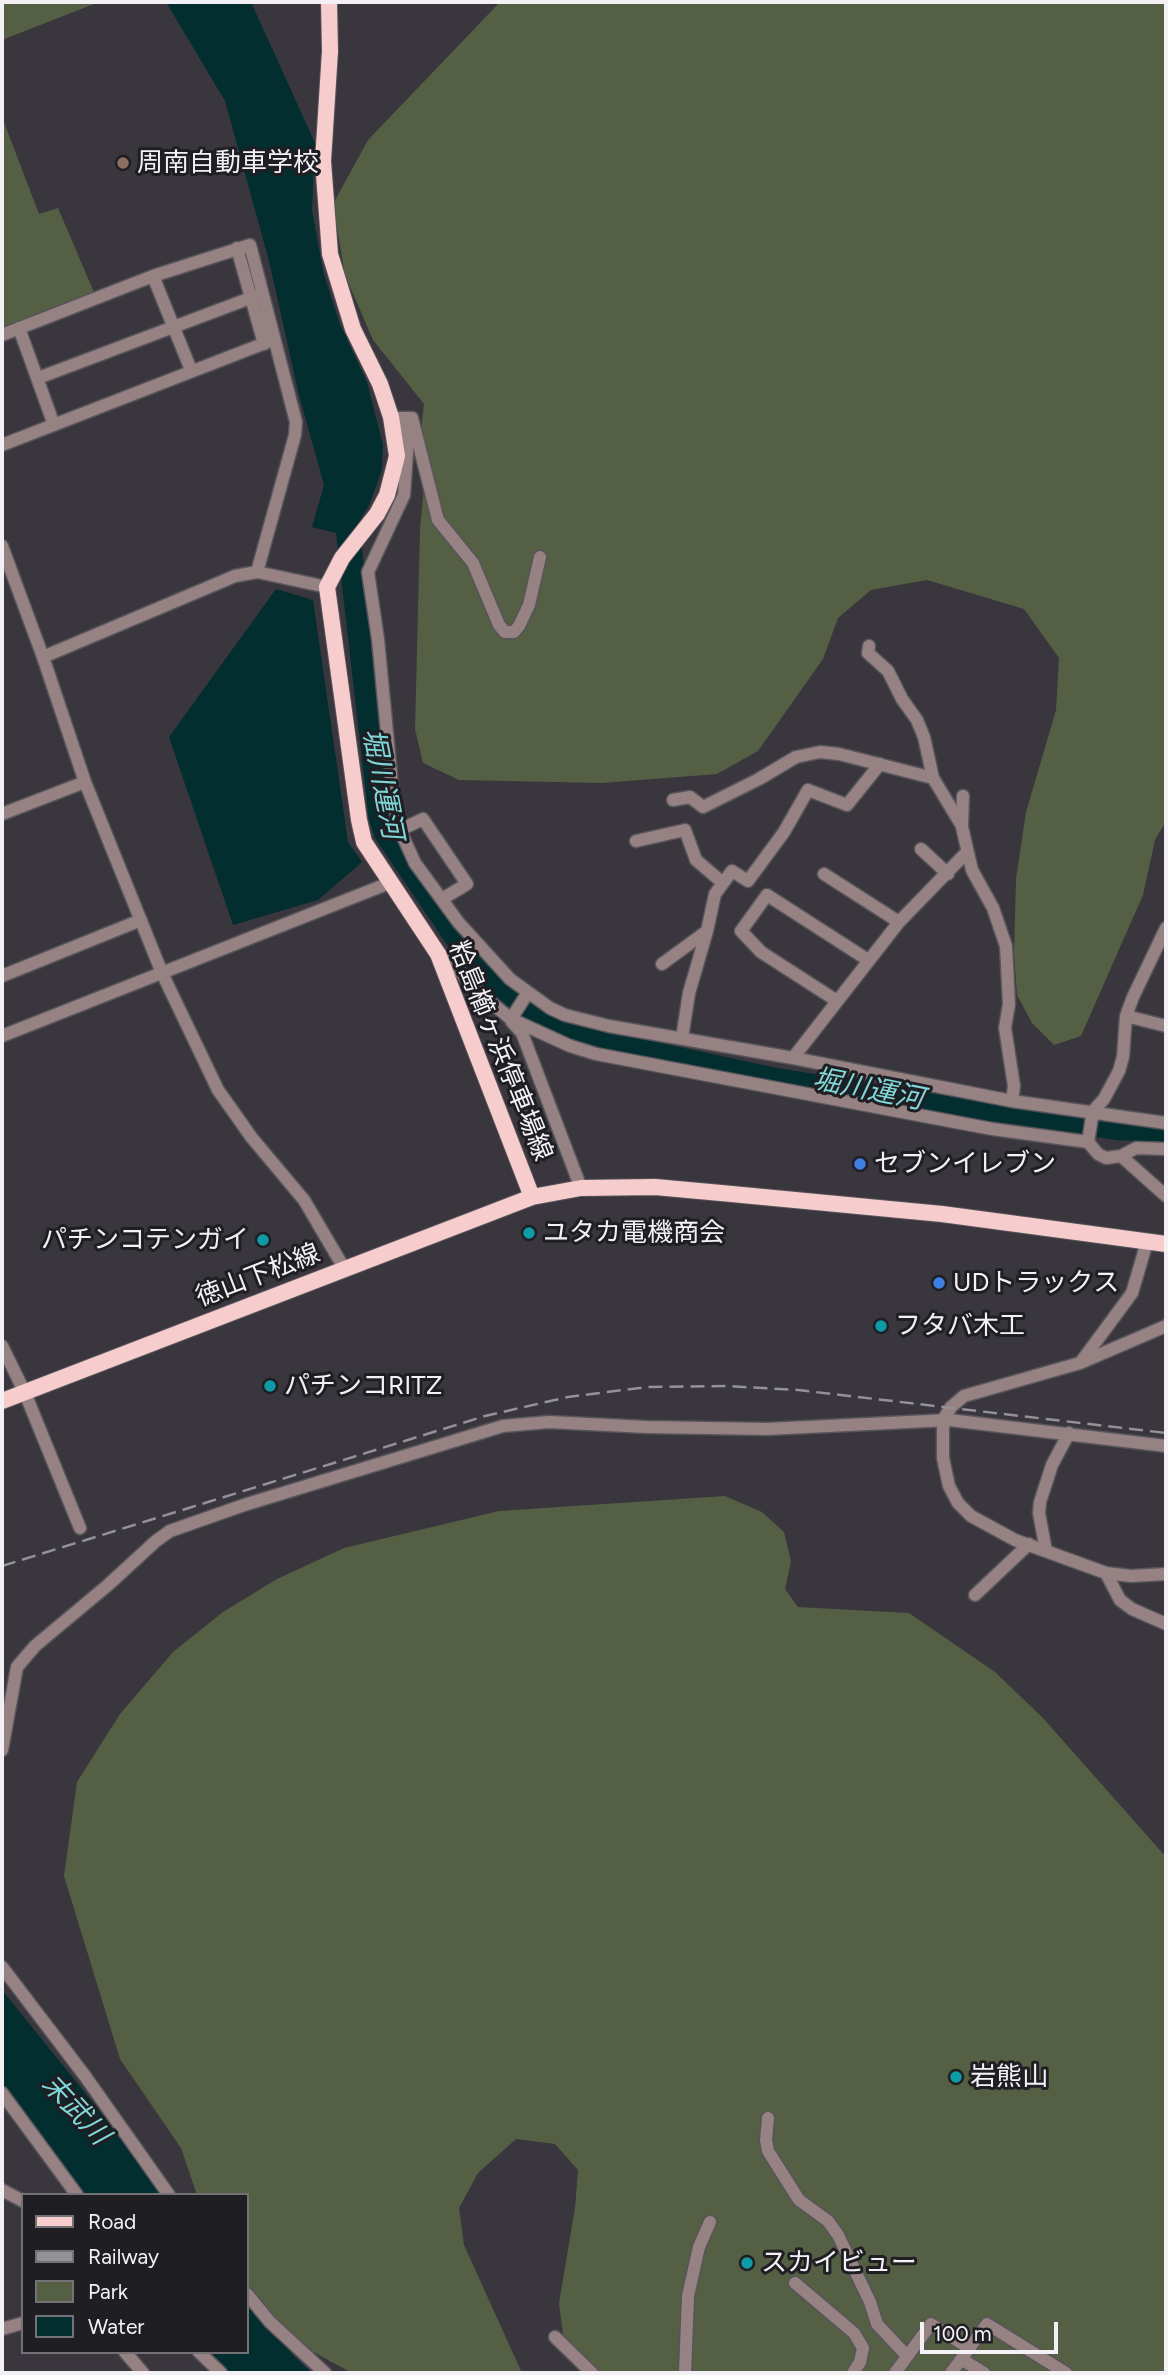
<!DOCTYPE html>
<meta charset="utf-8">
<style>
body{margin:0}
#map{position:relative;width:1168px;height:2375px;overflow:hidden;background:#39363e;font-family:Figtree,sans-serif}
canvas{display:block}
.frame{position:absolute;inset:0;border:4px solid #f3f1f6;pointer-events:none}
.legend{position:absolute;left:21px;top:2193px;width:228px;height:161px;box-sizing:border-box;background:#1f1e22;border:2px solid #747277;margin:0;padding:9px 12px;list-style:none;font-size:21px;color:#f3f1f6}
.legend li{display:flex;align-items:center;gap:14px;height:35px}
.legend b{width:35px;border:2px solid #747277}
.scale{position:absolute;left:920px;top:2322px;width:138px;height:32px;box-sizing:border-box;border:4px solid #f3f1f6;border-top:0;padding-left:9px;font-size:21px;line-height:24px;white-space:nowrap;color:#f3f1f6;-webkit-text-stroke:5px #1f1e22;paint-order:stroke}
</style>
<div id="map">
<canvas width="1168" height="2375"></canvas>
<div class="frame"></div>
<ul class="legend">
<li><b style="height:9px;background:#f6cccd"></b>Road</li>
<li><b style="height:9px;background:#949298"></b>Railway</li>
<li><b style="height:19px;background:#555f43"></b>Park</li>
<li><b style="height:19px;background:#032e2f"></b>Water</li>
</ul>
<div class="scale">100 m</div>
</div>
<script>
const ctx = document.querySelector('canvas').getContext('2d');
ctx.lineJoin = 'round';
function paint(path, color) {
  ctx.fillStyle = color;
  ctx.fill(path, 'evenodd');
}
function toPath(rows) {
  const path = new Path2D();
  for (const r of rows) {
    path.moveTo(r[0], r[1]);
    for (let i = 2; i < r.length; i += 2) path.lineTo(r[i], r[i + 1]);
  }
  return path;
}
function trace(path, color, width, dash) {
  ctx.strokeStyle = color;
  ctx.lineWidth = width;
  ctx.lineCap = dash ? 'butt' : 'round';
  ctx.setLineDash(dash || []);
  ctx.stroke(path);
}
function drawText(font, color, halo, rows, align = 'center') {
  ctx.font = font + ' Figtree,"Noto Sans JP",sans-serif';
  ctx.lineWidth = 6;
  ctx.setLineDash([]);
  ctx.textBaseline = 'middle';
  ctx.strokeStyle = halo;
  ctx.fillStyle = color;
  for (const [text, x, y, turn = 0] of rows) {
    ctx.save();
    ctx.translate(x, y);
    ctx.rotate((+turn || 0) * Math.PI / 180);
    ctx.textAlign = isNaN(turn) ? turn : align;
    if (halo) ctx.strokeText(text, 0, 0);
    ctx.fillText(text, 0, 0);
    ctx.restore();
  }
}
const green = toPath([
 [2,2,99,2,2,40],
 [500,2,1166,2,1166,821,1155,840,1143,895,1081,1036,1054,1045,1032,1023,1017,995,1014,953,1016,879,1026,812,1056,710,1059,658,1024,609,927,580,871,590,838,618,823,659,758,751,717,774,602,783,459,780,423,763,415,729,420,529,426,466,420,440,424,404,373,340,345,275,333,204,368,140],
 [2,117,39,214,58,208,96,297,2,335],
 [725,1496,762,1512,784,1532,791,1561,785,1589,798,1607,909,1613,995,1672,1043,1718,1166,1857,1166,2373,597,2373,564,2342,559,2303,575,2208,578,2170,555,2144,516,2139,478,2173,459,2208,464,2245,522,2373,352,2373,260,2323,247,2304,247,2195,197,2195,181,2148,120,2059,64,1876,77,1782,120,1714,173,1652,223,1612,277,1579,344,1548,499,1511]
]);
const water = toPath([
 [166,2,251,2,315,143,312,210,323,271,339,322,367,382,383,445,382,470,369,505,359,522,380,710,389,809,460,933,479,956,530,1003,582,1026,772,1067,1098,1121,1166,1126,1166,1142,1116,1140,928,1112,588,1047,519,1015,476,980,452,952,375,838,369,820,336,533,312,527,324,485,299,395,269,261,225,101],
 [276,589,313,600,348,842,362,862,318,900,233,925,169,737],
 [2,1990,119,2135,161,2195,84,2195,2,2090],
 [247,2303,295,2357,312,2373,229,2373,206,2352,247,2352]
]);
const minor = toPath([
 [237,248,264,344],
 [153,276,191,370],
 [19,328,54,425],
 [2,335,153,276,250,245,296,422,295,435,257,572],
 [38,378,261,294],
 [396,418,412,418,438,520,473,563,499,625,505,632,514,632,519,626,529,605,540,557],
 [400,419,408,439,404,495,368,572,378,639,394,805,400,830,415,863,459,923,510,979,550,1008,565,1015,609,1026,793,1058,1012,1101,1166,1123],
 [2,445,273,340],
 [2,546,43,657,85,782,162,973,218,1090,252,1138,304,1200,344,1268],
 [869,646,868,653,888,671,902,699,917,720,924,737,933,778,962,826],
 [43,657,235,576,257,572,327,587],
 [963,796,962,827,972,870,993,908,1006,946,1009,1004,1005,1028,1014,1086,1012,1101],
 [673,800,690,797,703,807,759,779,796,757,820,752,839,754,933,778],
 [2,814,85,782],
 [400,830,423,819,467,884,442,899],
 [636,841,685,830,696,860,723,883],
 [921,849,948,874],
 [824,874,899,922],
 [1166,928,1133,997,1126,1016,1123,1057,1119,1071,1104,1099,1093,1111,1088,1142,1098,1154,1106,1158,1121,1156,1136,1148,1166,1149],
 [438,954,445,956,484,997,511,1019,570,1046,596,1054,992,1129,1088,1142],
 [662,964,707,931],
 [2,976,141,920],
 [527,994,511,1019,512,1022,522,1033,581,1188],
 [837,1001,761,952,741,931,767,895,868,960],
 [1126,1016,1166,1026],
 [2,1036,392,882],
 [682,1038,689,993,707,931,715,894,732,871,748,881,784,832,808,790,847,805,880,764],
 [793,1058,899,922,967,852],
 [1121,1156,1166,1196],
 [1166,1326,1080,1363,964,1396,951,1407,943,1420,943,1458,949,1486,958,1503,971,1516,1015,1540,1106,1573,1131,1576,1166,1574],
 [2,1346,25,1393,80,1528],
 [1081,1362,1132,1293,1147,1242],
 [1046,1551,1039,1513,1040,1502,1052,1465,1069,1433],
 [1106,1573,1120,1600,1132,1609,1166,1624],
 [975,1595,1029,1544],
 [2,1750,17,1667,35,1646,108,1585,156,1541,170,1531,244,1505,503,1426,549,1422,646,1427,767,1429,949,1420,1166,1446],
 [2,1967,85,2076,169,2195],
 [2,2093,77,2195],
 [768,2118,766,2140,768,2151,799,2200,828,2221,838,2235,870,2302,877,2324,907,2356],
 [2,2190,23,2201],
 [795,2283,854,2333,863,2348,860,2362,853,2373],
 [247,2294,270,2322,325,2373],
 [2,2329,23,2323],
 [555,2337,592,2373],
 [125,2352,143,2373],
 [199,2352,221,2373],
 [961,2359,984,2373],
 [685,2373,688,2296,699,2247,710,2222],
 [895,2373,931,2324,969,2348],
 [951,2373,987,2324,1066,2373]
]);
const major = toPath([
 [329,2,330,51,323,161,330,254,353,329,380,384,391,417,397,456,387,495,377,514,342,558,327,587,359,820,364,842,438,954,532,1197],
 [2,1401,532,1197,581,1188,655,1187,721,1193,942,1214,1166,1244]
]);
const rail = toPath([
 [2,1566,485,1416,568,1397,647,1387,726,1386,798,1390,1166,1433]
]);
const markers = [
 [123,163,7,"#8d6e63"],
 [860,1164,7,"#3f7fe0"],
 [529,1233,7,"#0f9aa8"],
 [263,1240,7,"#0f9aa8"],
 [939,1283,7,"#3f7fe0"],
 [881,1326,7,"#0f9aa8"],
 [270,1386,7,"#0f9aa8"],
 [956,2077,7,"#0f9aa8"],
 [747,2263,7,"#0f9aa8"]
];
const poiNames = [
 ["周南自動車学校",137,163],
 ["セブンイレブン",874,1164],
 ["ユタカ電機商会",543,1233],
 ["パチンコテンガイ",249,1240,"right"],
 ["UDトラックス",953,1283],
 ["フタバ木工",895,1326],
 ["パチンコRITZ",284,1386],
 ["岩熊山",970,2077],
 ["スカイビュー",761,2263]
];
const streetNames = [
 ["粭島櫛ヶ浜停車場線",500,1051,68],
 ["徳山下松線",258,1276,-21]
];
const waterNames = [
 ["堀川運河",382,784,79],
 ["堀川運河",868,1090,11],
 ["末武川",75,2110,47]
];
paint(green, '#555f43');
paint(water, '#032e2f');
trace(minor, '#57545b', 15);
trace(major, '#57545b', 18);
trace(minor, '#968282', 12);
trace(major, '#f6cccd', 16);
trace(rail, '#949298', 2.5, [14, 7]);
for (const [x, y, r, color] of markers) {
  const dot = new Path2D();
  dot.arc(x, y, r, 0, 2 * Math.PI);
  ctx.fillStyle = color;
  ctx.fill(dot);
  trace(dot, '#1f1e22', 2.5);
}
drawText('26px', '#f3f1f6', '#1f1e22', poiNames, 'left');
drawText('26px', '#f3f1f6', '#1f1e22', streetNames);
drawText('italic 28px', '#7fd7d9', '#1f1e22', waterNames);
</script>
